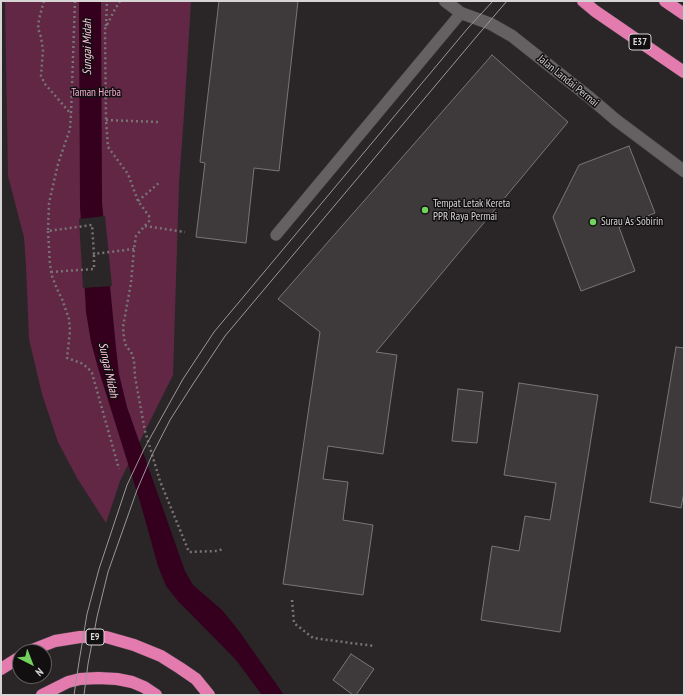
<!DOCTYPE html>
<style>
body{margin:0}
#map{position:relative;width:685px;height:696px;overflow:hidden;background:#2a2627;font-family:"PT Sans Narrow",sans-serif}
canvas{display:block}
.frame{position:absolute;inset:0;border:2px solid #d7d4d5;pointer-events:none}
.north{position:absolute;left:12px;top:644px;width:40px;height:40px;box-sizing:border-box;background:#110f10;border:1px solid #605e5f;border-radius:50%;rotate:138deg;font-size:11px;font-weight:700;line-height:16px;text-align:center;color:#d7d4d5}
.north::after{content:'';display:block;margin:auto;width:14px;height:18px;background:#72d25d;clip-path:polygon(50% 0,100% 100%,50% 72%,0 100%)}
</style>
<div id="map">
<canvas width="685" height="696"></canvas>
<div class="frame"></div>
<div class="north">N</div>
</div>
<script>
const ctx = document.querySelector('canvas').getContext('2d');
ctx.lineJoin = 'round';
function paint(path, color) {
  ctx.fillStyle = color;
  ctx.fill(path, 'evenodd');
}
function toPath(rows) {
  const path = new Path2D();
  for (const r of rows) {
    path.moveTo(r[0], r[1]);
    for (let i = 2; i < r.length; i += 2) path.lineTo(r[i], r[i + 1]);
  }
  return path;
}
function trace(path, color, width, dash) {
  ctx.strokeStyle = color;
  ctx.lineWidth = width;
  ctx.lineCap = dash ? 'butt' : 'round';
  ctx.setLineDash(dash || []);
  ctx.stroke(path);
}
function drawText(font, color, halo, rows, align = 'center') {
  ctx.font = font + ' "PT Sans Narrow",sans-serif';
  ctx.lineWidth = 3;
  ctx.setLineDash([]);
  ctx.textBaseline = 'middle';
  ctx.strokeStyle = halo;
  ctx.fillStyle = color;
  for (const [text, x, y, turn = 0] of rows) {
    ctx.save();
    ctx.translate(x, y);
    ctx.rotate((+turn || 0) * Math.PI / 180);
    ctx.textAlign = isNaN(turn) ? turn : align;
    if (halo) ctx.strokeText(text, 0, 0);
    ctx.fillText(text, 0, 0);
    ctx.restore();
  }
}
const green = toPath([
 [5,1,191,1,184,115,179,183,173,375,120,481,106,523,77,478,58,442,42,394,29,339,26,265,24,237,8,176]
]);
const water = toPath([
 [79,1,101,1,102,203,116,348,119,374,127,407,185,571,193,585,222,610,239,631,284,695,262,695,236,660,178,601,166,586,158,566,141,505,98,368,91,342,86,312,80,206]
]);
const pier = toPath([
 [105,216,112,286,83,288,79,219]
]);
const building = toPath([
 [219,1,298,1,279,171,254,168,246,243,196,237,205,163,200,162,219,1],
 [492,55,568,122,376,352,397,355,383,454,328,446,323,479,348,482,343,520,373,525,363,595,283,584,320,332,278,299,492,55],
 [629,146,655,213,619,227,635,271,581,291,553,217,579,165,629,146],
 [676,347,684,348,684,492,681,508,650,502,676,347],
 [519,383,598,395,560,632,481,620,492,546,519,551,525,516,550,520,556,483,504,475,519,383],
 [458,389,483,392,477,443,452,441,458,389],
 [351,654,374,669,356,695,353,695,333,680,351,654]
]);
const path = toPath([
 [44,1,39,19,38,28,41,37,43,50,41,76,45,84,71,114],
 [75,1,71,114,70,129,58,164,49,203,48,231,92,225,94,254,134,249],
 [120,1,114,11,105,29,106,120,108,147,128,174,138,201,149,216,149,221,136,236,134,249,131,283,123,327,124,338,126,346,131,352,134,360,135,377,145,431,160,481,189,552,217,551,223,549],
 [106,26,107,1],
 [106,120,159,122],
 [138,201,160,182],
 [145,226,185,232],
 [48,231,50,265,52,276,57,289,62,299,69,319,70,331,67,358,81,363,88,368,92,373,119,469],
 [51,272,94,269,94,254],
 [292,600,294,623,313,638,374,646]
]);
const lane = toPath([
 [276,235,461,13]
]);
const street = toPath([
 [445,1,461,13,491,24,512,36,589,97,616,120,684,171]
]);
const highway = toPath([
 [583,1,595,11,684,72],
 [665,1,684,14],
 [27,652,55,641,80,637,106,637,134,645,161,656,180,668,196,679,209,695],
 [1,669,20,657],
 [42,695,68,682,80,679,98,678,117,679,132,682,144,687,156,695]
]);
const tram = toPath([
 [74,695,79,662,87,614,99,569,127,485,144,449,183,379,214,332,468,28,493,1],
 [84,695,88,664,97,617,108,572,137,490,152,455,170,420,193,384,225,336,477,36,507,1]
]);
const markers = [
 [425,210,4,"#72d25d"],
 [593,222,4,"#72d25d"]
];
const shields = [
 [640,42,22],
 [95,637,18]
];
const shieldNames = [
 ["E37",640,42],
 ["E9",95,637]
];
const streetNames = [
 ["Jalan Landai Permai",568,81,39]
];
const parkNames = [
 ["Taman Herba",96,93]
];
const poiNames = [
 ["Tempat Letak Kereta",433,204],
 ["PPR Raya Permai",433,217],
 ["Surau As Sobirin",601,222]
];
const waterNames = [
 ["Sungai Midah",88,47,-90],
 ["Sungai Midah",108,370,78]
];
paint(green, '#612745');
paint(water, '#34001e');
paint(pier, '#2a2627');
paint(building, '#3e3a3b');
trace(building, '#7a7577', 1);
trace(lane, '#454243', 12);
trace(street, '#454243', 13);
trace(highway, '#454243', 13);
trace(path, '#787475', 2.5, [2, 3]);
trace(lane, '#656062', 11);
trace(street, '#656062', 12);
trace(highway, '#e37bae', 12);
trace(tram, '#9a9798', 1);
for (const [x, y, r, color] of markers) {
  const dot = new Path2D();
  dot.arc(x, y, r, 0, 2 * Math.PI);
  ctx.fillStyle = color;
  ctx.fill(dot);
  trace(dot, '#110f10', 1.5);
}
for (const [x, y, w] of shields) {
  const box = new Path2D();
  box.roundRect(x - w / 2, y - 8, w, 16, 3);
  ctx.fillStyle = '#110f10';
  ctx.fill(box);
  trace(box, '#d7d4d5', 1);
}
drawText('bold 10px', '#d7d4d5', null, shieldNames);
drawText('11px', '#d7d4d5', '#110f10', streetNames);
drawText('11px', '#f8add0', '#110f10', parkNames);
drawText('11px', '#d7d4d5', '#110f10', poiNames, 'left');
drawText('italic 12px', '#fbc2db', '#110f10', waterNames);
</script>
